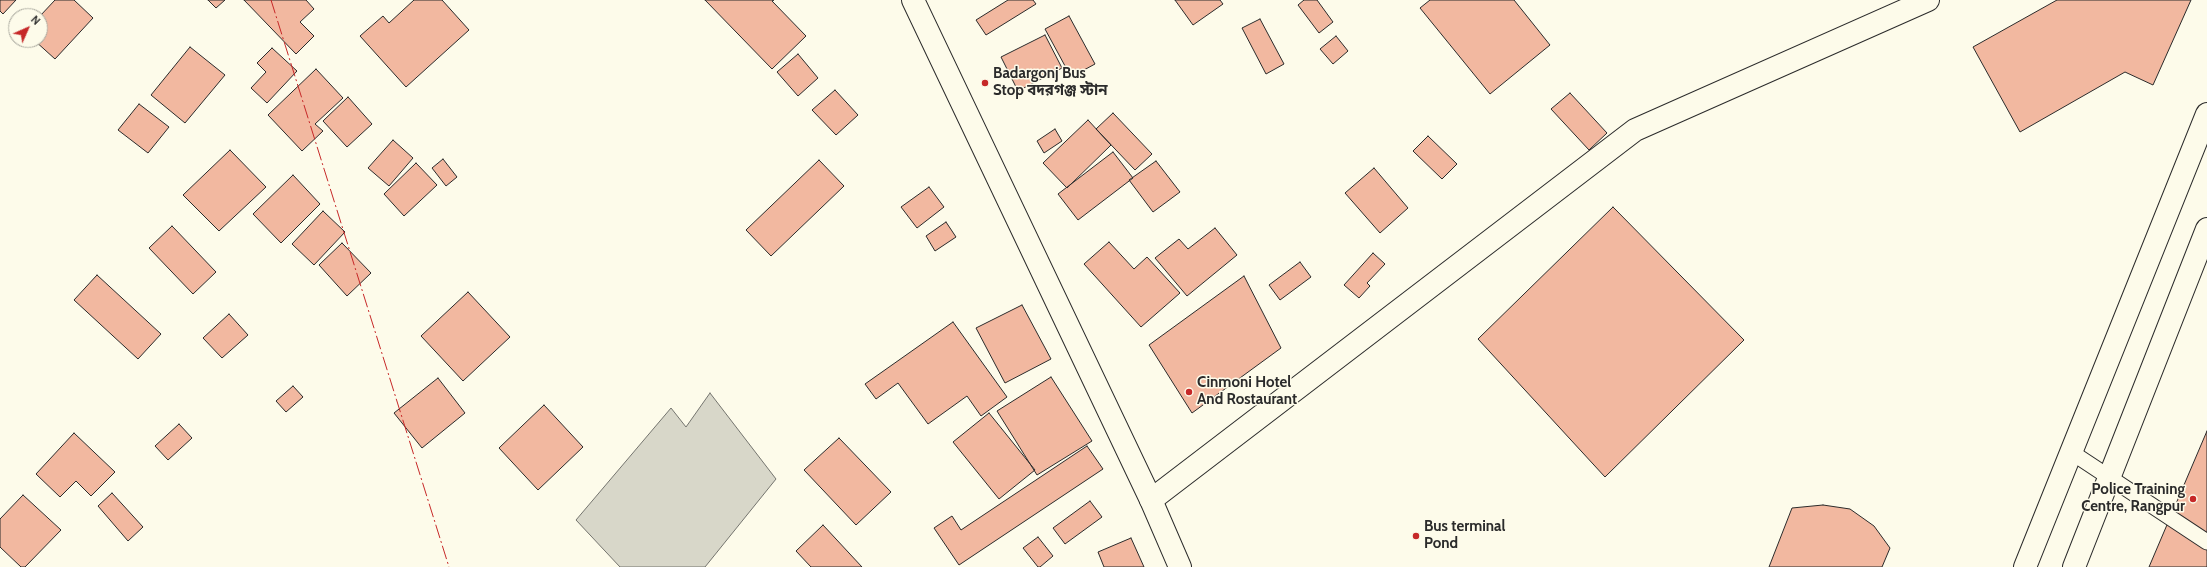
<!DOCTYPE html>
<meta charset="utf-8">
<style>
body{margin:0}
#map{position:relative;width:2207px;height:567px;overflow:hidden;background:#fdfbea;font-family:Cabin,sans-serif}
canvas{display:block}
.north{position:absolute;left:8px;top:8px;width:40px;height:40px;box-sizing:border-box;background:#fdfbea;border:1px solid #a9a89e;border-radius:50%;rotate:45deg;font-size:11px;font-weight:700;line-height:16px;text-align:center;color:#2b2b2b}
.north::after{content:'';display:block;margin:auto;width:14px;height:18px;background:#c62828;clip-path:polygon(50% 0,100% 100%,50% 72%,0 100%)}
</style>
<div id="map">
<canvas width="2207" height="567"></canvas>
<div class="north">N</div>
</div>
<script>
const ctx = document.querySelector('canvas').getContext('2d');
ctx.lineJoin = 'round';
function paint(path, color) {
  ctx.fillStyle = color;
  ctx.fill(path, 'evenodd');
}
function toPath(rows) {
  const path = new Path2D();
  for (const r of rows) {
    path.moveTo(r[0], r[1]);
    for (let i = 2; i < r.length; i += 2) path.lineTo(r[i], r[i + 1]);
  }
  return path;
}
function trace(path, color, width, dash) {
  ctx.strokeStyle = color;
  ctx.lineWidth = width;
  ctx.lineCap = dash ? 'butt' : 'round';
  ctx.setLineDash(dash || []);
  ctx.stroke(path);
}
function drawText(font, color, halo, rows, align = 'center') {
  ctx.font = font + ' Cabin,"Noto Sans Bengali",sans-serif';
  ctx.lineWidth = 3;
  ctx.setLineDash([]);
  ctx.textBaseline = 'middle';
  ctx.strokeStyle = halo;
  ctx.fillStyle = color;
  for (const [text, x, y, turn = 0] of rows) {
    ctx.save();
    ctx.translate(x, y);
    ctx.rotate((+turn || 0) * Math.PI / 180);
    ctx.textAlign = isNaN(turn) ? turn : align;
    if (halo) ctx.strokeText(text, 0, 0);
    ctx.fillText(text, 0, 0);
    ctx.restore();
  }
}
const water = toPath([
 [710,393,776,479,705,567,620,567,576,520,671,408,686,427,710,393]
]);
const building = toPath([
 [0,0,16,0,3,14,0,11,0,0],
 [55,0,74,0,93,18,55,59,34,40,40,40,40,16,55,0],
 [208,0,225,0,216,8,208,0],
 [244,0,306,0,314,9,300,22,314,36,296,54,244,0],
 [414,0,442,0,469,30,406,87,360,36,383,16,389,23,414,0],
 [705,0,774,0,772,1,806,36,772,69,705,0],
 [1008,0,1033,0,1036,4,986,35,976,20,1008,0],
 [1175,0,1220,0,1223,4,1193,25,1175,0],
 [1304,0,1317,0,1333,22,1319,33,1298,5,1304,0],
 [1430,0,1514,0,1550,45,1490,94,1420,8,1430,0],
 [2057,0,2191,0,2153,85,2125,72,2020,132,1973,47,2057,0],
 [1069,16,1095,64,1071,77,1045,29,1069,16],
 [1260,19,1284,64,1266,74,1242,28,1260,19],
 [1045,35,1062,68,1018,91,1001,57,1045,35],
 [1336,36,1348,51,1333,64,1320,49,1336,36],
 [190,47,225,75,185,123,151,95,190,47],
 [272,48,297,71,267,103,251,88,266,72,257,63,272,48],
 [798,54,818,78,798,96,777,72,798,54],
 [316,69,343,98,315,124,323,131,302,151,268,115,316,69],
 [835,90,858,115,836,135,812,110,835,90],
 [1570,93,1607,133,1589,150,1551,109,1570,93],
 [348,97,372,124,347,147,323,121,348,97],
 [139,104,169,127,148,153,118,130,139,104],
 [1113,113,1152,154,1135,170,1096,129,1113,113],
 [1088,120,1111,145,1067,188,1043,163,1088,120],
 [1055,129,1062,141,1044,153,1037,141,1055,129],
 [1428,136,1457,164,1442,179,1413,151,1428,136],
 [393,140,413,158,389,186,368,168,393,140],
 [230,150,266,187,219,231,183,195,230,150],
 [1113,152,1133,178,1078,220,1058,194,1113,152],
 [443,159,457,177,446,186,432,168,443,159],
 [819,160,844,186,771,256,746,230,819,160],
 [1156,161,1180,192,1153,212,1129,180,1156,161],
 [416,163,437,185,404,216,384,194,416,163],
 [1374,168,1408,208,1380,233,1345,193,1374,168],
 [293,175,320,204,281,243,253,214,293,175],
 [929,187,944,207,917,228,901,207,929,187],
 [1613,207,1744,340,1605,477,1478,339,1613,207],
 [323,211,345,232,314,265,292,244,323,211],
 [946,222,956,237,935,251,926,236,946,222],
 [172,226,216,272,193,294,149,248,172,226],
 [1215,228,1237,255,1187,296,1155,258,1179,239,1188,249,1215,228],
 [1109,242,1134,269,1147,257,1180,293,1141,327,1084,264,1109,242],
 [342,243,371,273,347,296,319,265,342,243],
 [1373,253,1385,264,1367,283,1370,286,1359,298,1344,285,1373,253],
 [1300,262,1311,277,1280,300,1269,285,1300,262],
 [97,275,161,334,138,359,74,300,97,275],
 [1244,276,1281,348,1192,413,1149,345,1244,276],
 [468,292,510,337,463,381,421,336,468,292],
 [1022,305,1051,359,1005,383,976,328,1022,305],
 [229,314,248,335,222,358,203,338,229,314],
 [953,322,1007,397,981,416,967,396,928,424,898,383,876,399,865,384,953,322],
 [1051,377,1092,441,1037,475,997,411,1051,377],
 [438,378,465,413,422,448,394,413,438,378],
 [293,386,303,397,286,412,276,401,293,386],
 [544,405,583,447,538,490,499,448,544,405],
 [989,413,1035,470,999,499,953,442,989,413],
 [179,424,192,438,168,460,155,446,179,424],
 [2207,431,2207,567,2149,567,2207,431],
 [74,433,115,472,91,496,76,481,60,497,36,474,74,433],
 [839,438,891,492,856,525,804,470,839,438],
 [1087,446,1103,469,959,565,934,528,952,516,961,530,1087,446],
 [112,493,143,527,128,541,98,506,112,493],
 [23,495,61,530,25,567,21,567,0,547,0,519,23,495],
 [1090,501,1102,517,1065,544,1053,528,1090,501],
 [1823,505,1850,509,1874,526,1890,548,1882,567,1769,567,1792,508,1823,505],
 [823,525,862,567,811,567,796,551,823,525],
 [1038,537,1053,556,1040,567,1038,567,1023,548,1038,537],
 [1131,538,1144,567,1104,567,1098,552,1131,538]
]);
const service = toPath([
 [2071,452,2207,542]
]);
const tertiary = toPath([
 [1151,500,1635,130,1928,0]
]);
const primary = toPath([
 [913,0,1151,500,1180,567]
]);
const trunk = toPath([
 [2025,567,2207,114],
 [2074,567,2207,229]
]);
const power = toPath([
 [271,0,449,567]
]);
const markers = [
 [985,83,4,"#c62828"],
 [1189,392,4,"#c62828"],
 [2193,499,4,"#c62828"],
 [1416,536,4,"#c62828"]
];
const poiNames = [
 ["Badargonj Bus",993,74],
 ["Stop বদরগঞ্জ স্টান",993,91],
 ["Cinmoni Hotel",1197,383],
 ["And Rostaurant",1197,400],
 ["Police Training",2185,490,"right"],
 ["Centre, Rangpur",2185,507,"right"],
 ["Bus terminal",1424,527],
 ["Pond",1424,544]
];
paint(water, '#d8d7c9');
trace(water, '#74746e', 1);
paint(building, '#f2b8a0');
trace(building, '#2b2b2b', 1);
trace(service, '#2b2b2b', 17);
trace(tertiary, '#2b2b2b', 24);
trace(primary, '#2b2b2b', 24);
trace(trunk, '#2b2b2b', 24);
trace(service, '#fdfbea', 15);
trace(tertiary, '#fdfbea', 22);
trace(primary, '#fdfbea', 22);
trace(trunk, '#fdfbea', 22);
trace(power, '#c62828', 1, [14, 3, 2, 3]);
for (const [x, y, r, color] of markers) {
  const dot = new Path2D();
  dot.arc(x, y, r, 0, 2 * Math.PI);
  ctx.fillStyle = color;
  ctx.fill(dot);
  trace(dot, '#fdfbea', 1.5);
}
drawText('bold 15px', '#2b2b2b', '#fdfbea', poiNames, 'left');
</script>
